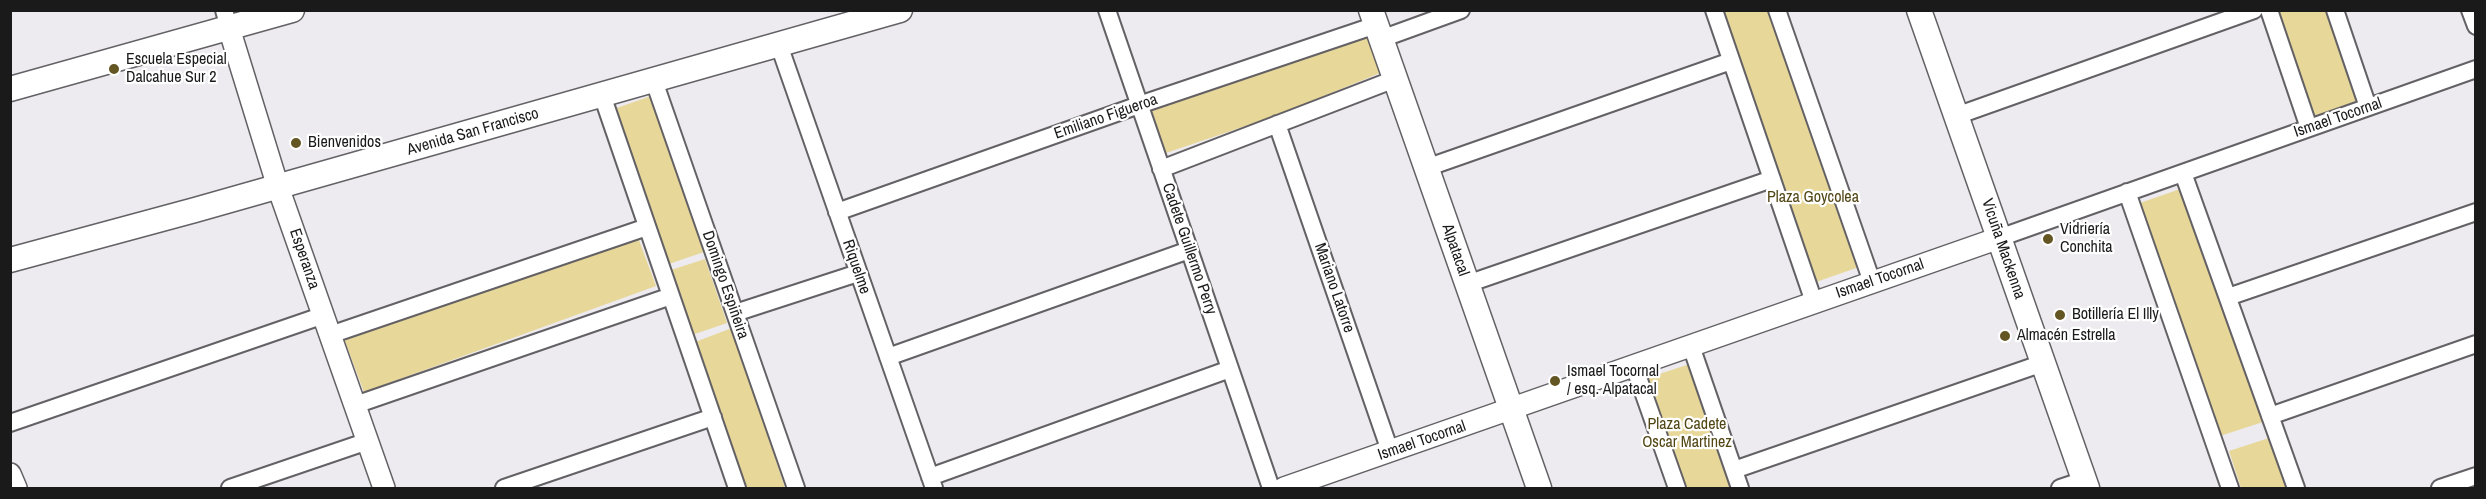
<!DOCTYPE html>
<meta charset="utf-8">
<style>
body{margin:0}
#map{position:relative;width:2486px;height:499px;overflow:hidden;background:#edebef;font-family:"Archivo Narrow",sans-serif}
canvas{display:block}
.frame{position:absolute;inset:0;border:12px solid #1b1a1b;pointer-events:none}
</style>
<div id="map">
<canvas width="2486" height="499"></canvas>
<div class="frame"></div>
</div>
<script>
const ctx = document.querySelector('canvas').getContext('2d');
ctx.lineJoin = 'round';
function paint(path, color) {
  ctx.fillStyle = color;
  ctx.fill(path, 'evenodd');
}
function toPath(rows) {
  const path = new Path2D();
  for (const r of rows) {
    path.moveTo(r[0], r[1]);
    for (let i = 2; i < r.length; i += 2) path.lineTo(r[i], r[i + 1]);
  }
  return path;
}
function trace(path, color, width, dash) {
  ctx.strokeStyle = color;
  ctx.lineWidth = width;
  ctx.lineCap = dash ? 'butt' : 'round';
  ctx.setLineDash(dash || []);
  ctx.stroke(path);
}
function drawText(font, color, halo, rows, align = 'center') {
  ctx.font = font + ' "Archivo Narrow",sans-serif';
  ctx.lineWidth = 4.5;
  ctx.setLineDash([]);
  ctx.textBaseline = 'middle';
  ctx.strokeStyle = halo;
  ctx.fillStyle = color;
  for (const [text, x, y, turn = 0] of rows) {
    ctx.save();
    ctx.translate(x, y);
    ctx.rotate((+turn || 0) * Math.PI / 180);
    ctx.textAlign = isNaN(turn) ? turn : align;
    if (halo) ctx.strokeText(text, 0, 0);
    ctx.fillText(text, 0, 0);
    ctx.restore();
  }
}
const green = toPath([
 [1724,11,1775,11,1862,266,1816,282],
 [2273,11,2329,11,2359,100,2311,118],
 [1368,35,1380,73,1275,116,1166,153,1150,111],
 [651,96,704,252,663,266,611,110],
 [2183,188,2263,422,2220,436,2140,203],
 [636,232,656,286,364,392,344,339],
 [705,259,727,323,689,336,668,271],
 [732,328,785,488,741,488,690,344],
 [1690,364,1734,488,1679,488,1641,380],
 [2269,438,2286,488,2241,488,2229,451]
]);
const minor = toPath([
 [224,10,229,28],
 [1107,10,1271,488],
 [1714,10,1814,302],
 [1777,10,1872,282],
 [2269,10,2309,128],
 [2335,10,2368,107],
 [2470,10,2476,26],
 [1381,39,1461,10],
 [779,45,934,488],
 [654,81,796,488],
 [602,95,737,488],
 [1956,116,2254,10],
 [1277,124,1390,451],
 [1426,168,1731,61],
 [1161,169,1395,79],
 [2183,173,2296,488],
 [2127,192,2230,488],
 [837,212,1139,105,1376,25],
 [1999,238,2476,69],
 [1467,284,1772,179],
 [2228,297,2476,212],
 [735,313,858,273],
 [330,335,647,227],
 [1691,346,1740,488],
 [888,357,1189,250],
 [1634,366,1677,488],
 [355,405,671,296],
 [2270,416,2476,344],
 [10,423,324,315],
 [1734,470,2043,363],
 [930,477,1230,369],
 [230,488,368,441],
 [504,488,713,417],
 [2060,488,2084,480],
 [2440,488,2476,476]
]);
const tertiary = toPath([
 [229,28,278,187,384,488],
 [10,474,16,488],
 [1284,488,1999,238]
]);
const secondary = toPath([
 [1371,10,1539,488],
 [1919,10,2087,488],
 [10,89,292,10],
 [10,260,195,210,900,10]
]);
const markers = [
 [114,69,6,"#635623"],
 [296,143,6,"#635623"],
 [2048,239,6,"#635623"],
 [2060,315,6,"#635623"],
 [2005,336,6,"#635623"],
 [1555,381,6,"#635623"]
];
const poiNames = [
 ["Escuela Especial",126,60],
 ["Dalcahue Sur 2",126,78],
 ["Bienvenidos",308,143],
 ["Vidriería",2060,230],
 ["Conchita",2060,248],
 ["Botillería El Illy",2072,315],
 ["Almacén Estrella",2017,336],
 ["Ismael Tocornal",1567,372],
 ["/ esq. Alpatacal",1567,390]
];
const streetNames = [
 ["Emiliano Figueroa",1106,117,-19],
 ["Ismael Tocornal",2338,118,-19],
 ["Avenida San Francisco",473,132,-16],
 ["Cadete Guillermo Perry",1189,249,71],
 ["Vicuña Mackenna",2003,249,71],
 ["Alpatacal",1455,250,71],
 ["Esperanza",304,259,71],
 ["Riquelme",856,267,71],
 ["Ismael Tocornal",1880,279,-19],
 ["Domingo Espiñeira",725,285,71],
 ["Mariano Latorre",1334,288,71],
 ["Ismael Tocornal",1422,441,-19]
];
const parkNames = [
 ["Plaza Goycolea",1813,198],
 ["Plaza Cadete",1687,425],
 ["Oscar Martinez",1687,443]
];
paint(green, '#e7d798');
trace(minor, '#636165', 20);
trace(tertiary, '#636165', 24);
trace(secondary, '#636165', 27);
trace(minor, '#fff', 16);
trace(tertiary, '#fff', 21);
trace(secondary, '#fff', 24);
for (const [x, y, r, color] of markers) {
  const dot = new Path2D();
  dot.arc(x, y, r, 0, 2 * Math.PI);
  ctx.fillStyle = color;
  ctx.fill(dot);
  trace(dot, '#fff', 2);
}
drawText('16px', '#1b1a1b', '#fff', poiNames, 'left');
drawText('16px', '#1b1a1b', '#fff', streetNames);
drawText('16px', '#524615', '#fff', parkNames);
</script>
